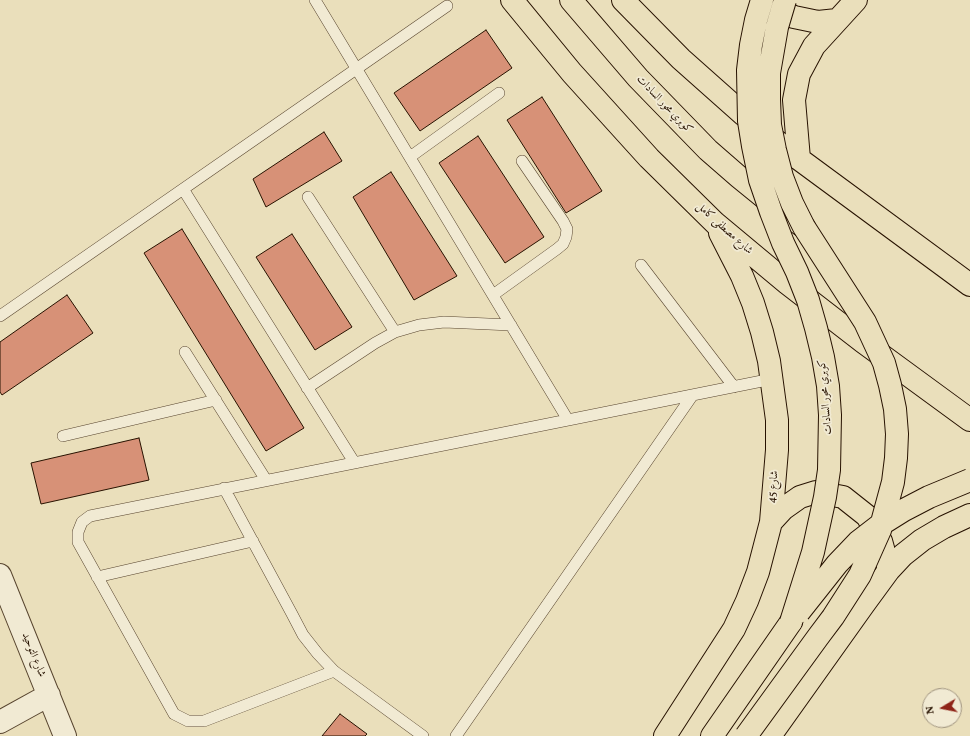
<!DOCTYPE html>
<meta charset="utf-8">
<style>
body{margin:0}
#map{position:relative;width:970px;height:736px;overflow:hidden;background:#eadfbb;font-family:Vollkorn,serif}
canvas{display:block}
.north{position:absolute;left:922px;top:688px;width:40px;height:40px;box-sizing:border-box;background:#f1ead3;border:1px solid #a0947f;border-radius:50%;rotate:260deg;font-size:11px;font-weight:700;line-height:16px;text-align:center;color:#271200}
.north::after{content:'';display:block;margin:auto;width:14px;height:18px;background:#8f2418;clip-path:polygon(50% 0,100% 100%,50% 72%,0 100%)}
</style>
<div id="map">
<canvas width="970" height="736"></canvas>
<div class="north">N</div>
</div>
<script>
const ctx = document.querySelector('canvas').getContext('2d');
ctx.lineJoin = 'round';
function paint(path, color) {
  ctx.fillStyle = color;
  ctx.fill(path, 'evenodd');
}
function toPath(rows) {
  const path = new Path2D();
  for (const r of rows) {
    path.moveTo(r[0], r[1]);
    for (let i = 2; i < r.length; i += 2) path.lineTo(r[i], r[i + 1]);
  }
  return path;
}
function trace(path, color, width, dash) {
  ctx.strokeStyle = color;
  ctx.lineWidth = width;
  ctx.lineCap = dash ? 'butt' : 'round';
  ctx.setLineDash(dash || []);
  ctx.stroke(path);
}
function drawText(font, color, halo, rows, align = 'center') {
  ctx.font = font + ' Vollkorn,Amiri,serif';
  ctx.lineWidth = 3.5;
  ctx.setLineDash([]);
  ctx.textBaseline = 'middle';
  ctx.strokeStyle = halo;
  ctx.fillStyle = color;
  for (const [text, x, y, turn = 0] of rows) {
    ctx.save();
    ctx.translate(x, y);
    ctx.rotate((+turn || 0) * Math.PI / 180);
    ctx.textAlign = isNaN(turn) ? turn : align;
    if (halo) ctx.strokeText(text, 0, 0);
    ctx.fillText(text, 0, 0);
    ctx.restore();
  }
}
const building = toPath([
 [486,30,512,68,420,131,394,93,486,30],
 [542,97,602,191,566,213,507,120,542,97],
 [324,132,342,161,266,207,253,179,324,132],
 [478,136,544,237,505,263,439,163,478,136],
 [391,172,457,276,414,300,353,197,391,172],
 [182,229,304,428,266,451,144,253,182,229],
 [292,234,352,327,315,350,256,257,292,234],
 [67,295,93,333,2,395,0,392,0,342,67,295],
 [139,438,149,480,41,504,31,463,139,438],
 [340,714,367,734,365,736,322,736,340,714]
]);
const lane = toPath([
 [315,0,568,420],
 [410,157,499,93],
 [183,189,354,462],
 [308,197,395,332],
 [641,265,734,387],
 [493,295,557,249,563,244,566,237,567,229,563,221,522,161],
 [0,316,447,6],
 [185,352,266,480],
 [307,388,375,343,395,332,419,325,444,322,511,325],
 [63,436,216,400],
 [224,488,292,614,303,635,318,654,334,671,423,736],
 [97,577,253,541],
 [334,671,204,721,188,721,174,714,78,542,78,532,82,522,90,516,772,379],
 [456,736,692,396]
]);
const street = toPath([
 [0,575,65,736],
 [0,722,49,695]
]);
const primary = toPath([
 [512,0,572,73,649,158,715,223,787,283,862,341,970,420],
 [571,0,638,78,708,150,739,177,771,203,804,227],
 [623,0,681,59,744,115,799,159,970,285],
 [765,2,772,7,794,17,818,22,837,20],
 [799,159,794,100,799,74,814,46,856,0],
 [771,522,783,509,800,497,816,492,843,497,867,516,881,541,889,570],
 [665,736,734,629,747,601,758,572,771,522,777,450,777,420,769,361,762,332,753,303,742,276,720,233],
 [712,736,791,622],
 [770,736,864,604,889,570,903,555,922,540,944,527,970,515]
]);
const primaryBridge = toPath([
 [762,0,756,20,751,45,748,70,749,121,753,146,760,180,771,212,783,243,797,272,808,300,816,328,823,357,828,386,830,415,829,470,825,497,813,552,791,622],
 [799,612,837,564,858,542,880,525,904,510,929,497,970,480],
 [746,736,818,637,833,617,860,575,880,530,893,482,896,458,897,434,895,409,890,385,884,363,865,322,804,227,792,203,782,177,775,150,770,125,769,99,769,73,777,27,785,0]
]);
const streetNames = [
 ["كوبري محور السادات",664,105,46],
 ["شارع مصطفى كامل",724,229,42],
 ["كوبري محور السادات",826,397,-95],
 ["شارع 45",774,487,-85],
 ["شارع التوحيد",33,655,68]
];
paint(building, '#d79177');
trace(building, '#271200', 1);
trace(lane, '#58452f', 12);
trace(street, '#58452f', 24);
trace(primary, '#271200', 24);
trace(lane, '#f1ead3', 11);
trace(street, '#f1ead3', 22);
trace(primary, '#eadfbb', 22);
trace(primaryBridge, '#271200', 24, []);
trace(primaryBridge, '#eadfbb', 22);
drawText('11px', '#271200', '#f1ead3', streetNames);
</script>
